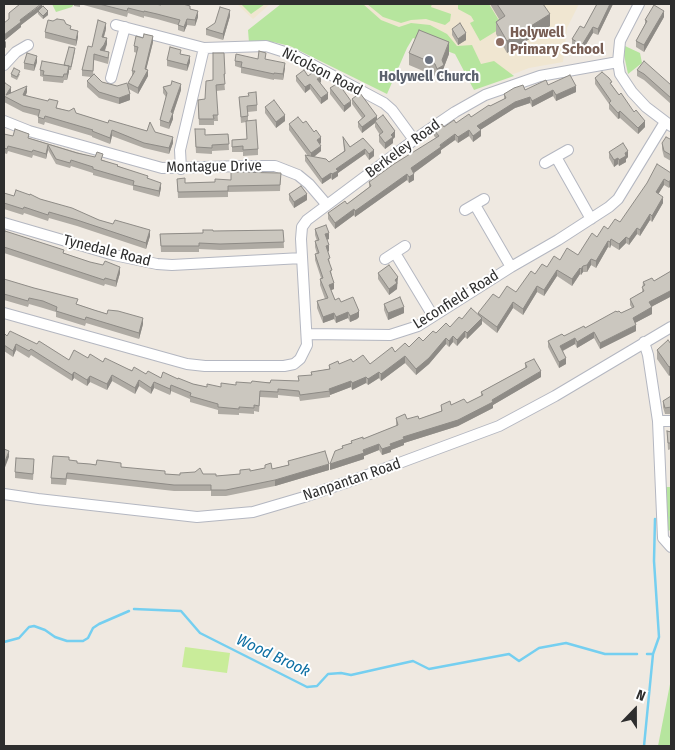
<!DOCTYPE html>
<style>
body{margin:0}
#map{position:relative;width:675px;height:750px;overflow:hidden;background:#efe9e1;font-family:"Fira Sans Condensed",sans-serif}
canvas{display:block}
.frame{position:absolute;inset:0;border:5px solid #2e2e2e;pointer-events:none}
.north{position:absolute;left:610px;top:685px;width:50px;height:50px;-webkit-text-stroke:4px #fff;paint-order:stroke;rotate:22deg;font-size:14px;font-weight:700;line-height:20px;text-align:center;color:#2e2e2e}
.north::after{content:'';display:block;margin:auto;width:18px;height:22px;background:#2e2e2e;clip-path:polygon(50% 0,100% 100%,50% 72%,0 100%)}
</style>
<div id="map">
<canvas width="675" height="750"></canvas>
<div class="frame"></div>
<div class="north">N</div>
</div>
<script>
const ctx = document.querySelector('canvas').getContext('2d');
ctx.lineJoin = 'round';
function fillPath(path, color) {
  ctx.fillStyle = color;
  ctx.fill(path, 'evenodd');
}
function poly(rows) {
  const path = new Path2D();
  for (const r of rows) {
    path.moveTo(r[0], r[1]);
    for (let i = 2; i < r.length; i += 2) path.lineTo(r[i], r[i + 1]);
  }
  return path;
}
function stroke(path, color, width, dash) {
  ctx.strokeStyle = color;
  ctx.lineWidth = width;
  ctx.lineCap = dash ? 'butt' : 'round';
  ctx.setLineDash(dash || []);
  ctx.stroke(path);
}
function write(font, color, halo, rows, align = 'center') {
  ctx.font = font + ' "Fira Sans Condensed",sans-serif';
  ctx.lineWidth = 4;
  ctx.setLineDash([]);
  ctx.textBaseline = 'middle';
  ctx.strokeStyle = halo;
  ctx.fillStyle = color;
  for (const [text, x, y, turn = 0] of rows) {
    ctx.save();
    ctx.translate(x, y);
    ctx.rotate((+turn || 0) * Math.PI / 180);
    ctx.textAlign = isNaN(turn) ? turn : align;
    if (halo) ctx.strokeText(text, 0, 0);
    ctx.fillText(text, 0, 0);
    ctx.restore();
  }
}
fillPath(poly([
 [237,4,270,4,253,19],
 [352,4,579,4,567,28,563,62,529,68,475,89,454,49,375,18]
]), '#f0e6d1');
fillPath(poly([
 [52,4,74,4,72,7,56,12],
 [241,4,265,4,251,14],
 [281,4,363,4,381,20,399,27,411,23,430,25,447,34,457,46,472,45,481,64,494,61,514,76,474,90,455,54,413,38,407,48,387,94,290,46,273,42,249,43,248,30],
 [367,4,432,4,431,7,451,14,450,21,445,25,426,19,411,20,401,23,383,17],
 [458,4,489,4,503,27,480,41,470,23,474,21,471,16,458,9],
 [625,46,640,53,642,63,628,74,624,55],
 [662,487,671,487,671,530,663,532],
 [671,679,671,746,658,746]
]), '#b6e59e');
fillPath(poly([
 [185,647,230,653,227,673,182,667]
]), '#c9ec9a');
stroke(poly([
 [671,518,671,517],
 [134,609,181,611,200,633,307,687,317,686,328,674,341,673,351,675,413,661,429,669,509,654,519,661,539,648,566,643,605,654,637,654],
 [4,642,19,638,29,627,34,626,45,630,55,637,67,641,83,641,88,638,93,628,99,624,129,611],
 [647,654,653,654,659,637,654,561,655,519],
 [644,746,653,654]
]), '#75cff0', 2.5);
const minor = poly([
 [639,4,620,41,618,62,620,74,632,92,646,107,671,126],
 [116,25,204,48,266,46,294,55,384,103,392,110,414,140],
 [4,65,16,52,28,45],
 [111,78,125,27],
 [4,121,29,131,162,168,244,166,275,166,298,175,309,184,327,205],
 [556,157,591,219],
 [545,163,568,150],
 [181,169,180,150,204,48],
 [475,205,511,267],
 [465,210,484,199],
 [4,223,114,255,157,264,172,265,302,258],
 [395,253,433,316],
 [385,259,405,246],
 [4,313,187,364,205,366,284,366,294,364,300,359,307,345,301,239,302,227,307,220,414,140,455,112,485,95,540,76,618,62],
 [307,334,390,335,418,326,511,267,558,240,609,207,618,199,665,122],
 [644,342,648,355,658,421,663,538,671,547],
 [658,421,671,421],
 [4,494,38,499,197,517,253,512,304,497,359,478,499,426,555,396,671,327]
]);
stroke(minor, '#b4b7c1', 12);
stroke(minor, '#fff', 10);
fillPath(poly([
 [74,4,155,4,161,5,190,9,198,17,195,26,187,25,184,32,178,30,178,25,157,19,144,16,144,18,128,13,127,17,80,4,80,7,74,6],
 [490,4,543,4,550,26,507,53,496,34,496,22,499,19],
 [597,4,613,4,598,35,593,33,582,51,572,45,572,39,584,28],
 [42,8,48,15,43,19,38,14,38,12,21,25,21,27,5,40,6,47,4,49,4,23],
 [230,16,223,40,206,35,206,29],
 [664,17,644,52,636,47,636,41,645,24,645,20],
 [71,29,78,37,76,46,45,38,45,32],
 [106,29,104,37,107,44,105,51,109,58,108,64,94,60,93,75,102,82,117,86,128,88,128,83,132,76,132,71,137,53,134,52,134,46,153,42,146,70,148,76,138,94,129,89,130,100,119,104,99,98,87,87,87,81,91,77,82,76,82,70,92,47],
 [452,29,466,40,458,45,452,35],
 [75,51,71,70,69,70,67,80,64,80,63,83,43,81,43,77,40,76,40,70,64,65],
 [213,53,225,74,225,80,224,80,225,90,216,91,218,121,214,121,214,125,199,125,198,100,205,99,213,80],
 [409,53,449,54,444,67,444,77,437,81,435,76,409,65],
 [181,54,190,62,187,71,167,66,167,60],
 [258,59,266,59,285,68,283,80,274,79,274,80,241,73,241,68,235,66,235,61],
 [37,62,34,71,24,69,24,63],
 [637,70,671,85,671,104,644,80,637,76],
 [11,74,20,74,17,80,11,77],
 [296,76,308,76,321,82,320,83,328,99,321,104,310,89,305,93,296,81],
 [595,78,612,85,619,95,645,127,638,134,620,118,618,119,609,109,609,104,595,84],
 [4,80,5,83,11,93,10,93,27,92,26,95,58,108,76,113,108,123,155,132,173,143,169,154,144,148,112,136,110,144,92,137,92,136,45,122,44,125,38,123,38,116,23,112,4,102],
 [171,85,181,90,173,114,173,119,169,129,160,126,160,120,166,97,163,93,163,87],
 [548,85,576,92,556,101,553,96,532,107,530,103,515,108,480,130,481,136,473,142,469,136,458,143,455,140,441,150,441,153,414,173,414,180,409,183,407,180,355,217,354,215,335,229,328,219,328,213,347,204,369,187,369,182,436,138,434,136,434,130,456,123,471,117,490,106,504,99,504,94],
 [330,88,351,106,344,112,330,94],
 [239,97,257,105,257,111,248,112,248,121,258,149,258,155,243,156,243,152,232,152,232,140,247,139,246,122,241,123],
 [352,99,377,119,395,137,393,139,393,143,385,149,379,142,379,135,380,135,375,127,375,123,362,133,358,127,358,122,362,118,352,104],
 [265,107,285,121,276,128,265,113],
 [289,124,321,143,320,144,321,151,314,157,329,162,344,151,343,137,350,147,363,138,374,156,369,160,365,154,338,173,338,176,332,180,331,178,322,184,305,161,305,155,308,156,289,130],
 [4,134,13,136,29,138,103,160,148,178,161,188,159,197,133,190,133,186,93,175,93,173,71,166,70,168,56,164,48,150,46,159,33,155,32,158,8,151,7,154,4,153],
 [228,134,229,150,212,151,212,154,196,153,195,135,205,135],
 [671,138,671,161,664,157,662,149,662,143,670,139],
 [609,152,628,157,626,159,626,162,619,166,618,164,614,167,609,158],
 [281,173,280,191,228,192,228,197,178,198,177,179,185,183,215,182],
 [671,173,671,185,669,188,664,185,658,194,663,203,652,222,650,220,640,236,637,234,629,245,626,243,619,250,611,245,610,248,608,247,596,268,591,265,587,272,583,272,581,275,580,274,572,286,557,276,544,296,537,292,523,315,513,308,497,333,482,321,482,324,467,339,465,337,457,346,453,342,449,347,446,344,429,364,416,375,405,363,381,381,379,378,368,385,366,383,352,390,351,387,330,395,330,397,300,401,299,397,278,395,278,398,260,397,259,412,254,411,254,414,239,413,239,415,218,414,218,410,190,402,190,399,171,391,170,395,154,388,151,394,139,386,135,394,112,381,107,390,90,382,87,386,74,378,72,381,31,355,29,358,16,350,13,357,4,351,4,333,7,336,69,360,88,358,161,378,178,379,193,384,207,387,221,387,251,383,298,381,311,375,311,372,329,369,329,365,339,364,353,362,370,364,395,352,409,347,423,341,436,333,450,327,462,319,478,315,478,313,499,298,516,292,535,274,547,267,560,260,578,255,597,237,620,222],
 [4,193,14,196,40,199,99,220,150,236,146,249,77,226,49,218,48,221,24,213,23,215,4,209],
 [289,194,307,200,294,208,289,200],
 [315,229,329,239,327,240,329,251,328,252,334,289,331,290,335,300,341,302,359,317,357,319,350,322,348,318,336,323,334,319,323,323,317,308,317,301,325,299,320,285,320,279,321,278,315,260,315,254,317,254,315,247,315,241,317,241,315,235],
 [283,230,284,248,220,250,199,249,199,252,161,252,160,234,203,233,213,231],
 [4,235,64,253,120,273,116,287,105,284,104,286,4,253],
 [671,271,671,300,670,297,651,307,652,314,635,323,636,331,600,349,594,338,577,348,575,344,563,351,566,364,559,368,548,347,548,341,564,336,585,328,617,312,621,313,632,308,630,305,630,299,642,292,643,282,654,281],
 [378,273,398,283,397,284,397,289,389,295,378,279],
 [4,279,94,310,143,324,139,339,86,323,85,326,56,317,56,312,43,308,29,304,28,307,4,300],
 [384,304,404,313,388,320,384,310],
 [671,344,671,374,669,376,657,359,657,350],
 [525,363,541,377,493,405,493,408,458,426,404,443,404,445,391,450,391,452,382,455,379,450,364,456,364,459,330,470,342,449,342,446,351,443,351,441,363,439,396,426,396,418,407,419,419,419,441,411,441,405,451,405,467,403,481,396,481,392,525,368],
 [671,396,670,414,665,414,663,407,663,401],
 [667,431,671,432,671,449,668,450],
 [69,460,77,463,121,467,165,474,180,475,203,474,216,476,240,474,240,470,250,471,265,468,265,465,272,469,288,465,288,461,329,470,275,486,226,496,211,496,211,491,174,491,67,479,66,485,51,484,51,478],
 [34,465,33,480,15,478,15,472]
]), '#afaba4');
fillPath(poly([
 [42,4,42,9,21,25,21,27,4,41,4,35,20,20],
 [610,4,613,4,598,35,598,29],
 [230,10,230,16,223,40,223,34],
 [48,11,48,15,43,19,43,16],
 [198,11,198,17,195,26,195,20],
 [664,11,664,17,644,52,644,45],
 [550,14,550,26,507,53,507,41],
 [187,19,187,25,184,32,184,27],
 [106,23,106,29,102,43,102,37],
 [593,27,593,33,582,51,582,45],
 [78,31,78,37,76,46,76,40],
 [466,33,466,40,458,45,458,39],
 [153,36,153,42,145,74,148,70,148,76,138,94,138,88,145,69],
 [107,38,107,44,104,52,100,50],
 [6,41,6,47,4,49,4,43],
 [449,42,449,54,444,67,444,77,437,81,437,69,442,60],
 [37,56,37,62,34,71,34,65],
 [190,56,190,62,187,71,187,65],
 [285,63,285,68,283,80,283,74],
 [69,66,69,72,67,80,67,74],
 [321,77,321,82,317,85,317,79],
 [181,84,181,90,173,114,173,119,169,129,171,112],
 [310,84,310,89,305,93,305,87],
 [27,86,27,92,23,101,23,95],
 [576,86,576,92,556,101,556,95],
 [11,87,11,93,8,98,6,95],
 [553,90,553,96,532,107,532,101],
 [328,93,328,99,321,104,321,98],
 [130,94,130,100,119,104,119,98],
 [530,97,530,103,515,108,477,132,477,126,515,102],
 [351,101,351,106,344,112,344,106],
 [620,111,620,118,618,119,618,113],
 [285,115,285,121,276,128,276,122],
 [377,116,377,121,375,121,375,123,362,133,362,127],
 [645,121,645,127,638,134,638,128],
 [112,130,112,136,110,144,110,138],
 [469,130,469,136,458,143,458,137],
 [481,130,481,136,473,142,473,136],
 [395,131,395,137,393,139,393,143,385,149,385,143,391,135],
 [455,134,455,140,441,150,441,153,411,175,411,168],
 [173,137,173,143,169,154,169,148],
 [321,137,321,143,317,146,317,140],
 [48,145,48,150,46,159,46,154],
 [321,146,321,151,311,159,311,153],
 [365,149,365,154,338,173,338,176,332,180,332,174,336,169],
 [374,150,374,156,369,160,369,154],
 [628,151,628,157,626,159,626,162,619,166,619,160,625,153],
 [618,158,618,164,614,167,614,160],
 [331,173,331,178,322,184,322,179],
 [407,174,407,180,355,217,355,211],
 [414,174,414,180,409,183,409,177],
 [664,179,664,185,656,198,656,192],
 [671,179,671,185,669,188,669,182],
 [161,183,161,188,159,197,159,191],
 [307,194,307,200,294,208,294,202],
 [663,197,663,203,652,222,652,216],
 [354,209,354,215,335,229,335,223],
 [650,214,650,220,640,236,640,230],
 [637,228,637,234,629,245,629,239],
 [150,230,150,236,146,249,146,243],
 [329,233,329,239,325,240,325,234],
 [626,237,626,243,619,250,619,244],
 [611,239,611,245,610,248,610,242],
 [608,241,608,247,596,268,596,261],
 [329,245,329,251,326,252,326,246],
 [591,259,591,265,587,272,587,265],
 [583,266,583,272,581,275,581,269],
 [120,267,120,273,116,287,116,281],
 [580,268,580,274,572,286,572,279],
 [557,270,557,276,544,296,544,290],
 [398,277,397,289,389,295,389,289,395,280],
 [334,283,334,289,329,291,329,285],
 [537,286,537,292,523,315,523,309],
 [670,291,670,297,649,308,649,302],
 [513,302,513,308,497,333,497,327],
 [404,307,404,313,388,320,388,313],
 [652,307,652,314,633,324,633,318],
 [359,311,359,317,357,319,350,322,350,316],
 [348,312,348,318,336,323,336,317],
 [334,313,334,319,323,323,323,317],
 [143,318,143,324,139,339,139,333],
 [482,318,482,324,467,339,467,333],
 [636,325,636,331,600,349,600,343],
 [465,331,465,337,457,346,457,340],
 [594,332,594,338,577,348,577,342],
 [453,336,453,342,449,347,449,341],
 [446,338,446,344,429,364,416,375,416,369],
 [575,338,575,344,560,352,560,346],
 [16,344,16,350,13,357,13,351],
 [405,356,405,363,381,381,381,374],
 [566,358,566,364,559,368,559,362],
 [671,365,671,374,669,376,669,367],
 [541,371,541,377,493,405,493,408,458,426,404,443,404,445,391,450,391,452,382,455,382,449,390,444,403,437,492,400],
 [74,372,74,378,72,381,72,375],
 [379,372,379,378,368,385,368,379],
 [112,375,112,381,107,390,107,384],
 [90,376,90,382,87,386,87,380],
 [366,377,366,383,352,390,352,383],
 [139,380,139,386,135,394,135,388],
 [351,381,351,387,330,395,329,389],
 [154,382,154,388,151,394,151,388],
 [171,385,171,391,170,395,170,389],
 [379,444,379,450,364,456,364,459,330,470,330,464],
 [9,451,9,457,4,470,4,464],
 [329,464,329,470,275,486,275,480]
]), '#8e8b86');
const building = poly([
 [20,4,41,4,20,20,21,22,4,35,4,23,9,19,9,13,20,4],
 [99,4,155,4,161,5,162,4,183,4,190,6,190,9,198,11,195,20,187,19,184,27,178,25,180,20,157,14,144,11,144,12,128,8,127,11,99,4],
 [497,4,543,4,550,14,507,41,496,22,505,16,497,4],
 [597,4,610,4,598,29,593,27,582,45,572,39,580,26,584,28,597,4],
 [654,5,664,11,644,45,636,41,647,21,645,20,654,5],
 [43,6,48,11,43,16,38,11,43,6],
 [220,7,230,10,223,34,206,29,215,23,220,7],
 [57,19,64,20,66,24,71,26,70,29,78,31,76,40,45,32,48,20,53,21,57,19],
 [98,20,106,23,102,37,107,38,104,45,100,50,109,52,108,58,94,54,93,71,82,70,88,46,92,47,98,20],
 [460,23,466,33,458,39,452,29,460,23],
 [419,30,449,42,442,60,444,65,437,69,435,64,409,53,419,30],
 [144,34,153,36,145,69,148,70,138,88,128,83,135,71,132,71,138,47,134,46,136,36,143,38,144,34],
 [69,47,75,48,71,67,69,66,64,65,69,47],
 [170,47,181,50,180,54,190,56,187,65,167,60,170,47],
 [259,51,266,53,265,59,285,63,283,74,274,73,274,74,241,67,242,62,235,61,236,54,258,59,259,51],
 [27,53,37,56,34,65,24,63,27,53],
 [213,53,224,53,225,74,224,74,225,84,216,85,218,115,213,115,214,119,199,119,198,100,205,99,206,81,213,80,213,53],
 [42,61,69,66,67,74,64,74,63,77,43,75,44,71,40,70,42,61],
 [644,61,671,85,671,98,644,74,637,70,644,61],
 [14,68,20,71,17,77,11,74,14,68],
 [304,70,308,76,316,70,321,77,317,79,328,93,321,98,310,84,305,87,296,76,304,70],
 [602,72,609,78,612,82,610,83,619,95,621,93,634,112,636,110,645,121,638,128,620,111,618,113,609,103,611,101,595,78,602,72],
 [94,74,102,82,117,86,127,83,130,94,119,98,99,92,87,81,94,74],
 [570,75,576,86,556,95,553,90,532,101,530,97,515,102,477,126,481,130,473,136,469,130,458,137,455,134,440,145,441,147,411,168,414,174,409,177,407,174,355,211,354,209,335,223,328,213,345,201,347,204,371,186,369,182,394,164,439,136,434,130,442,124,444,127,454,120,456,123,469,114,471,117,489,105,490,106,506,98,504,94,514,88,523,85,525,90,546,80,548,85,570,75],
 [4,80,5,83,11,87,6,95,27,86,23,95,48,101,49,99,58,101,56,108,69,111,74,108,76,113,108,123,109,120,147,131,150,122,155,132,173,137,169,148,144,143,112,130,110,138,92,131,93,130,45,116,44,119,38,117,40,110,23,106,4,96,4,80],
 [172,81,181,84,171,112,173,113,169,123,160,120,167,93,163,87,171,85,172,81],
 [338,83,351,101,344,106,330,88,338,83],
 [256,92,257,105,247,106,248,116,241,117,239,97,249,96,248,93,256,92],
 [360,93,377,116,362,127,358,122,365,116,352,99,360,93],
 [274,100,285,115,276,122,265,107,274,100],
 [383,115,395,131,391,135,393,137,385,143,379,135,383,132,375,121,383,115],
 [298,117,303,123,306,121,314,132,316,130,321,137,317,140,321,146,311,153,289,124,298,117],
 [256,120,258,149,243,150,243,146,232,147,232,140,247,139,246,121,256,120],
 [15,129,29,134,28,138,77,153,95,157,97,152,103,154,101,160,118,165,117,166,120,167,148,176,147,178,161,183,159,191,133,185,134,181,93,169,93,167,71,160,70,163,56,159,48,145,46,154,33,150,32,152,8,146,7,149,4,148,4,134,13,136,15,129],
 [195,129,205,129,205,135,228,134,229,144,212,145,212,148,196,147,195,129],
 [343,137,350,147,363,138,374,150,369,154,365,149,336,169,338,171,332,174,331,173,322,179,305,155,326,159,329,162,345,151,343,137],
 [666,137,670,139,671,138,671,155,664,151,662,143,666,137],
 [623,143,628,151,625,153,626,156,619,160,618,158,614,160,609,152,623,143],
 [657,164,671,173,671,179,669,182,664,179,656,192,663,197,652,216,650,214,640,230,637,228,629,239,626,237,619,244,611,239,610,242,608,241,596,261,591,259,587,265,583,266,581,269,580,268,572,279,557,270,544,290,537,286,523,309,513,302,497,327,478,313,493,294,499,298,507,286,516,292,531,271,535,274,542,264,547,267,554,256,560,260,567,248,578,255,592,233,597,237,604,226,608,229,615,219,620,222,647,183,657,164],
 [231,172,281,173,280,185,228,186,228,191,178,192,177,179,185,178,185,183,215,182,215,179,231,180,231,172],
 [301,186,307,194,294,202,289,194,301,186],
 [16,190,30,195,30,194,40,199,72,208,99,220,113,224,115,220,150,230,146,243,77,220,49,212,48,215,24,207,23,209,4,203,4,193,14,196,16,190],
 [326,225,329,233,325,234,329,245,326,246,330,258,328,259,332,270,330,271,334,283,329,285,335,300,339,298,341,302,353,297,359,311,357,313,350,316,348,312,336,317,334,313,323,317,317,301,328,298,320,279,323,278,315,254,319,253,315,241,319,240,315,229,326,225],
 [203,230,213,230,213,231,283,230,284,242,220,244,199,243,199,246,161,246,160,234,203,233,203,230],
 [5,231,64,250,63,253,90,262,103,265,105,261,120,267,116,281,105,278,104,280,4,247,4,235,5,231],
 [389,265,398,277,395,280,397,283,389,289,378,273,389,265],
 [671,271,671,294,670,291,649,302,652,307,633,318,636,325,600,343,594,332,577,342,575,338,560,346,566,358,559,362,548,341,562,334,564,336,584,326,585,328,616,311,617,312,619,311,621,313,634,307,630,299,644,291,642,287,645,285,643,282,652,278,654,281,671,271],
 [4,279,34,288,78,299,76,304,94,310,107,314,108,310,118,311,143,318,139,333,86,317,85,320,56,311,57,307,43,301,29,298,28,301,4,294,4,279],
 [400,297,404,307,388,313,384,304,400,297],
 [471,308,482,318,467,333,465,331,457,340,453,336,449,341,446,338,429,358,416,369,405,356,381,374,379,372,368,379,366,377,352,383,351,381,329,389,330,391,300,395,299,391,278,389,278,392,260,391,259,406,254,405,254,408,239,407,239,409,218,407,218,404,190,396,191,393,171,385,170,389,154,382,151,388,139,380,135,388,112,375,107,384,90,376,87,380,74,372,72,375,31,349,29,351,16,344,13,351,4,345,4,333,7,336,10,331,37,344,39,341,69,360,74,350,88,358,90,354,103,362,105,358,132,371,134,367,146,374,148,371,161,378,163,372,178,379,178,378,193,384,207,387,207,384,221,387,221,383,236,385,236,382,251,383,252,381,270,383,271,380,299,381,298,376,312,375,311,372,330,369,329,365,338,361,339,364,351,359,353,362,363,355,370,364,392,347,395,352,405,343,409,347,419,337,423,341,433,331,436,333,446,323,450,327,459,317,462,319,471,308],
 [668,340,671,344,671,365,669,367,657,350,668,340],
 [534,359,541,371,492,400,493,402,458,420,403,437,404,439,390,444,391,446,382,449,379,444,363,450,364,453,330,464,335,451,343,448,342,446,352,443,351,441,363,437,363,439,398,425,396,418,405,414,407,419,418,416,419,419,442,411,441,405,450,401,451,405,464,399,467,403,483,395,481,392,527,367,525,363,534,359],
 [671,396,671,407,665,408,663,401,671,396],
 [667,431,671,432,671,443,668,443,667,431],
 [4,449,9,451,4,464,4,449],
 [325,451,329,464,275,480,226,490,211,490,211,485,174,485,67,473,66,479,51,478,53,456,69,457,69,460,77,461,77,463,90,464,96,465,97,460,121,463,121,467,165,471,165,474,180,475,180,473,195,472,200,468,203,474,216,474,216,476,240,474,240,470,250,469,250,471,265,468,265,465,271,463,272,469,289,465,288,461,325,451],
 [16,458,34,459,33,474,15,472,16,458]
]);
fillPath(building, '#cbc7bf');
stroke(building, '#8e8b86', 1);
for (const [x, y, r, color] of [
 [500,42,5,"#8d6e63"],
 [429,60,5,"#6b7280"]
]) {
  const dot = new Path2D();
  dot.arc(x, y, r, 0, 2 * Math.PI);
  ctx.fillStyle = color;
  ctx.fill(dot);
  stroke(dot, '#fff', 2);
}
write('bold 15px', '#785e54', '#fff', [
 ["Holywell",510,33],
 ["Primary School",510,50]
], 'left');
write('15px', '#2e2e2e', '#fff', [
 ["Nicolson Road",322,72,27],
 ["Berkeley Road",403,149,-36],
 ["Montague Drive",214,167,-1],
 ["Tynedale Road",107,251,14],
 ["Leconfield Road",456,300,-32],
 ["Nanpantan Road",352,480,-19]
]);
write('bold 15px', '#5b616d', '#fff', [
 ["Holywell Church",429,77]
]);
write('italic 16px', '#0d6fa3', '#fff', [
 ["Wood Brook",273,656,25]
]);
</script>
